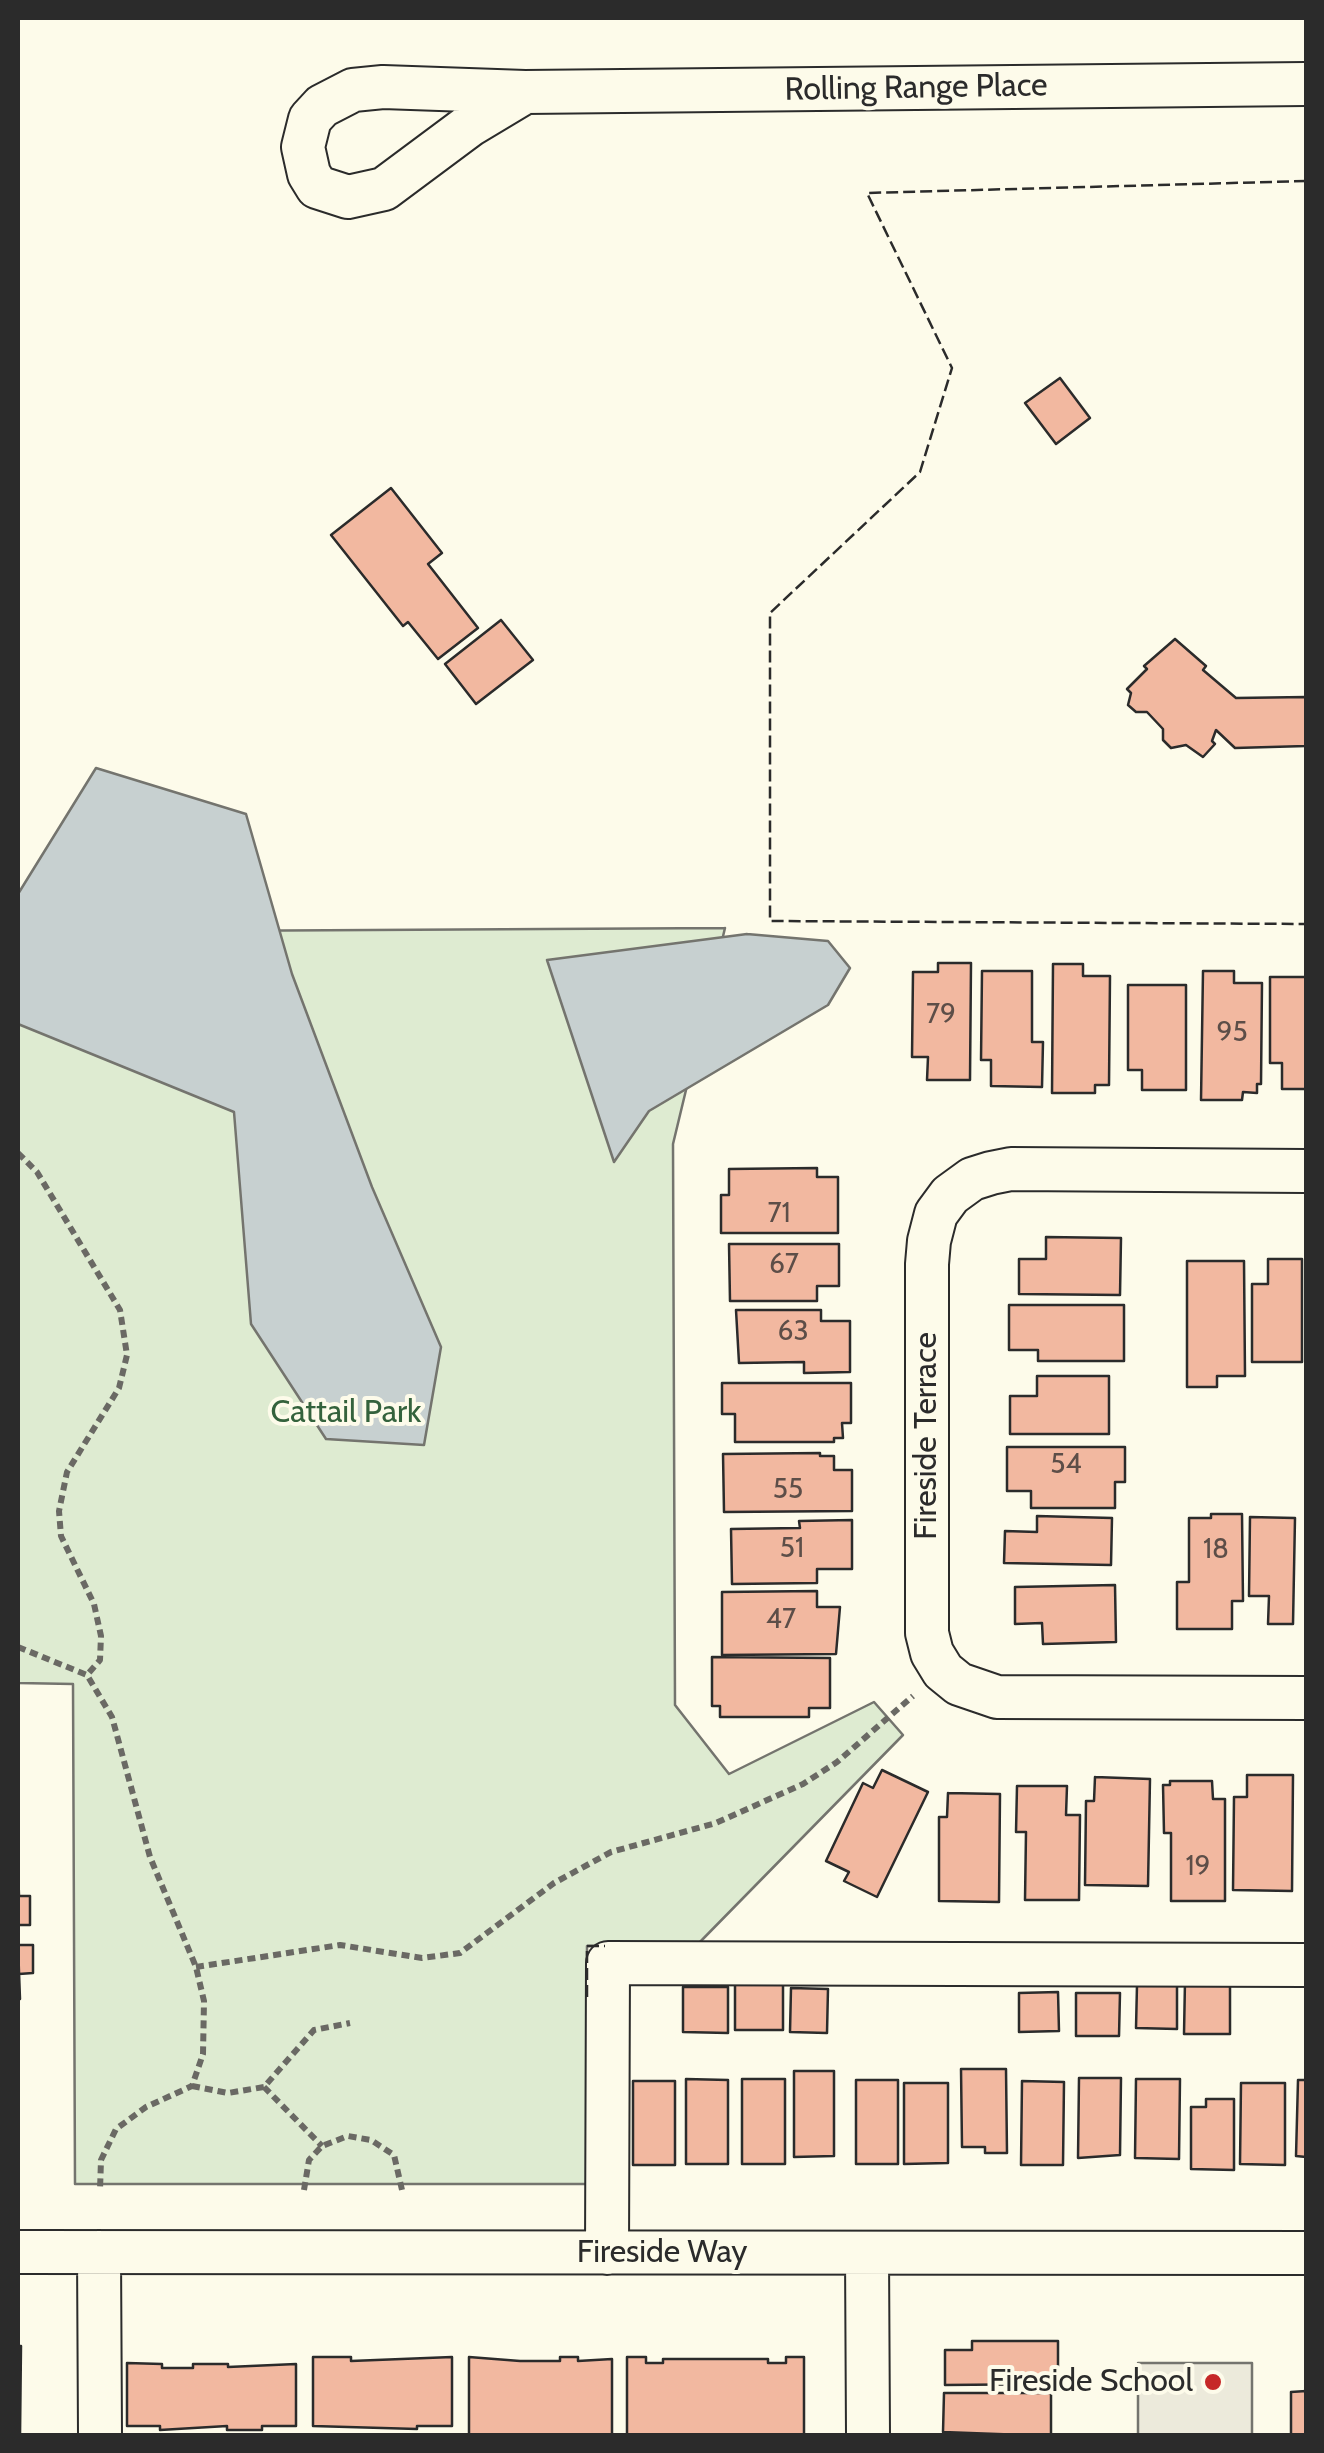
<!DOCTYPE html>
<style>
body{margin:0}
#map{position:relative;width:1324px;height:2453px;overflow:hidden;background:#fdfbea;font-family:Cabin,sans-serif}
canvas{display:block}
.frame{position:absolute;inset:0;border:20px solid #2b2b2b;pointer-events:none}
</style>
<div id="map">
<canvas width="1324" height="2453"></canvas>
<div class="frame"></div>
</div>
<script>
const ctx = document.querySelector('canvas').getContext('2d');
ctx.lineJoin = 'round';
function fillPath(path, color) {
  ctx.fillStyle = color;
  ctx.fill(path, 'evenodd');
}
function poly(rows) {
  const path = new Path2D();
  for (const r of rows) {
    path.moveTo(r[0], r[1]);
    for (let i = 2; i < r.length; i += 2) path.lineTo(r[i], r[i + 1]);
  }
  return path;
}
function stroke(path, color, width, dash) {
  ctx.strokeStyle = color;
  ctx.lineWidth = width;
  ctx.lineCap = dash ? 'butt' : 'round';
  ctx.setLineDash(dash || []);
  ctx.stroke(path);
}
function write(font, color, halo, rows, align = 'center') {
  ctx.font = font + ' Cabin,sans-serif';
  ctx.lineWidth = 8;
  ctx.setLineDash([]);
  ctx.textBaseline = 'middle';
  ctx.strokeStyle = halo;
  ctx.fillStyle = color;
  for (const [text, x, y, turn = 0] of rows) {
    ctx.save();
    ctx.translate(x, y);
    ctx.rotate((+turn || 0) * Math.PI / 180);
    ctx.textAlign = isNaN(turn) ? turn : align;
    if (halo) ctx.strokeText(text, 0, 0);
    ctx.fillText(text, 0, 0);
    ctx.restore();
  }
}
const green = poly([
 [725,928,673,1144,675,1705,729,1774,874,1702,903,1735,697,1945,587,1946,587,2184,75,2184,73,1684,18,1683,18,932,725,928]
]);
fillPath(green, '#deebd1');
stroke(green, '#74746e', 2.5);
const parking = poly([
 [1138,2363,1252,2363,1252,2435,1138,2435,1138,2363]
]);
fillPath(parking, '#eceadb');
stroke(parking, '#74746e', 2.5);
const water = poly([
 [96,768,246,814,292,974,372,1187,441,1347,424,1445,326,1439,251,1324,234,1112,18,1024,18,894,96,768],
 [747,934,828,941,850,968,828,1005,649,1111,614,1162,547,960,747,934]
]);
fillPath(water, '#c7d0d0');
stroke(water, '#74746e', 2.5);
const building = poly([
 [1060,378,1090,418,1056,444,1025,403,1060,378],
 [391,488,442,553,428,564,478,628,438,659,408,622,403,626,331,535,391,488],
 [501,620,533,660,476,704,445,664,501,620],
 [1175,639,1206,666,1203,670,1236,698,1306,697,1306,746,1235,748,1216,730,1212,741,1215,744,1203,757,1186,745,1171,748,1163,740,1163,729,1147,712,1136,712,1128,705,1131,693,1127,689,1147,669,1144,666,1175,639],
 [938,963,971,963,970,1080,927,1080,928,1057,912,1057,913,972,938,972,938,963],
 [1053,964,1083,964,1083,976,1110,976,1109,1085,1095,1085,1095,1093,1052,1093,1053,964],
 [982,971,1032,971,1032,1042,1043,1042,1042,1087,991,1086,991,1060,981,1060,982,971],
 [1203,971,1234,971,1234,983,1262,983,1261,1084,1257,1084,1257,1093,1243,1092,1242,1100,1201,1100,1203,971],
 [1270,977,1306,977,1306,1089,1282,1089,1282,1063,1270,1063,1270,977],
 [1128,985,1186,985,1186,1090,1142,1090,1142,1070,1128,1070,1128,985],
 [817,1168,817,1177,838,1177,838,1233,721,1233,721,1195,729,1195,729,1169,817,1168],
 [1046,1237,1121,1238,1120,1295,1019,1294,1019,1259,1046,1259,1046,1237],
 [729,1244,839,1244,839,1286,817,1286,817,1301,730,1301,729,1244],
 [1268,1259,1302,1259,1302,1362,1252,1362,1252,1284,1268,1284,1268,1259],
 [1187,1261,1244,1261,1245,1376,1217,1376,1217,1387,1187,1387,1187,1261],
 [1009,1305,1124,1305,1124,1361,1038,1361,1038,1350,1009,1350,1009,1305],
 [736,1310,821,1310,821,1321,850,1321,850,1372,804,1373,804,1362,739,1363,736,1310],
 [1037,1376,1109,1376,1109,1434,1010,1434,1010,1396,1037,1396,1037,1376],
 [722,1383,851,1383,851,1423,842,1423,843,1438,834,1438,834,1442,735,1442,735,1414,722,1414,722,1383],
 [1007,1447,1125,1447,1125,1482,1115,1482,1115,1508,1031,1508,1031,1491,1007,1491,1007,1447],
 [820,1453,820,1456,834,1456,834,1470,852,1470,852,1511,724,1512,723,1454,820,1453],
 [1211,1514,1242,1514,1243,1601,1232,1601,1232,1629,1177,1629,1177,1582,1189,1582,1189,1518,1211,1518,1211,1514],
 [1037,1516,1112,1518,1111,1565,1004,1563,1005,1531,1037,1532,1037,1516],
 [1250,1517,1295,1518,1293,1624,1268,1624,1269,1596,1249,1596,1250,1517],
 [852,1520,852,1569,817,1569,817,1583,732,1584,731,1529,800,1528,799,1521,852,1520],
 [1115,1585,1116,1642,1043,1644,1042,1623,1015,1624,1015,1587,1115,1585],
 [817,1591,817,1607,840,1607,836,1654,722,1655,722,1592,817,1591],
 [712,1657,830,1658,830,1708,809,1708,809,1717,720,1717,720,1706,712,1706,712,1657],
 [882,1770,928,1792,877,1897,844,1881,849,1872,826,1861,863,1783,873,1788,882,1770],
 [1247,1775,1293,1775,1292,1891,1233,1890,1234,1797,1247,1797,1247,1775],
 [1095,1777,1150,1779,1148,1886,1085,1885,1086,1801,1094,1801,1095,1777],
 [1170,1781,1212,1781,1213,1799,1225,1799,1225,1901,1171,1901,1171,1833,1164,1833,1163,1785,1170,1785,1170,1781],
 [1017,1786,1067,1786,1066,1815,1080,1815,1079,1900,1025,1900,1026,1832,1016,1832,1017,1786],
 [948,1793,1000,1794,999,1902,939,1901,939,1817,947,1817,948,1793],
 [18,1866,19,1896,30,1896,30,1925,18,1925,18,1866],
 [18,1945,33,1945,33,1973,19,1974,20,1999,18,1945],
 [735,1981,783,1982,783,2030,735,2030,735,1981],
 [1185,1981,1230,1981,1230,2034,1184,2034,1185,1981],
 [1137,1985,1177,1985,1177,2029,1136,2028,1137,1985],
 [683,1987,728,1987,728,2033,683,2032,683,1987],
 [791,1988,828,1989,827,2033,790,2032,791,1988],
 [1058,1992,1059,2031,1019,2032,1019,1993,1058,1992],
 [1076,1993,1120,1993,1119,2036,1076,2036,1076,1993],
 [961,2069,1006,2069,1007,2153,985,2153,985,2147,962,2147,961,2069],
 [794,2071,834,2071,834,2156,794,2157,794,2071],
 [1079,2078,1121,2078,1120,2155,1078,2158,1079,2078],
 [686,2079,728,2080,728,2164,686,2164,686,2079],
 [742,2079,785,2079,785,2164,742,2164,742,2079],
 [1136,2079,1180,2079,1179,2159,1135,2158,1136,2079],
 [856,2080,898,2080,898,2164,856,2164,856,2080],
 [1298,2080,1306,2080,1306,2157,1296,2156,1298,2080],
 [633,2081,675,2081,675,2165,633,2165,633,2081],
 [1022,2081,1064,2082,1063,2165,1021,2165,1022,2081],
 [904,2083,948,2083,948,2163,904,2164,904,2083],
 [1241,2083,1285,2083,1285,2165,1240,2164,1241,2083],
 [1206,2099,1234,2099,1234,2170,1191,2169,1191,2107,1206,2107,1206,2099],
 [972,2341,1058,2341,1058,2384,945,2385,945,2350,972,2350,972,2341],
 [18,2346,21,2346,20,2436,18,2436,18,2346],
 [313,2357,351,2357,351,2361,452,2357,452,2426,417,2426,417,2429,313,2426,313,2357],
 [469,2357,520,2361,560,2361,560,2357,578,2357,578,2361,612,2359,612,2435,469,2435,469,2357],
 [627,2357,646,2357,646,2363,663,2363,663,2359,768,2359,768,2363,786,2363,786,2357,804,2357,804,2436,627,2436,627,2357],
 [127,2363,162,2364,162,2368,193,2368,193,2364,228,2364,228,2367,296,2364,296,2426,262,2426,262,2430,227,2430,227,2426,160,2430,160,2426,127,2426,127,2363],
 [1306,2391,1306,2436,1291,2436,1291,2392,1306,2391],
 [944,2393,1051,2393,1051,2436,943,2432,944,2393]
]);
fillPath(building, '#f2b8a0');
stroke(building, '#2b2b2b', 2.5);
const minor = poly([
 [525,92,470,125,384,189,348,197,317,187,309,174,303,147,310,119,322,106,353,90,383,87,525,92,1306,84],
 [1306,1171,1011,1169,991,1173,972,1179,950,1195,936,1214,929,1241,927,1264,927,1633,932,1653,943,1671,959,1684,997,1697,1306,1698],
 [18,2252,1306,2253],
 [99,2252,100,2436],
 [607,2253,608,1963,1306,1965],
 [867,2253,868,2436]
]);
stroke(minor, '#2b2b2b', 46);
stroke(poly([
 [18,1153,37,1172,120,1310,127,1355,119,1388,67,1472,59,1511,61,1536,94,1604,101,1636,100,1660,87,1675],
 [18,1647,87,1675,112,1717,150,1857,196,1967,204,2001,203,2054,192,2086,146,2107,116,2129,101,2160,100,2190],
 [196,1967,340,1945,422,1958,460,1953,554,1883,611,1852,716,1823,803,1784,837,1762,913,1696],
 [192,2086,228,2093,264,2087,314,2030,350,2023],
 [264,2087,322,2146],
 [304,2190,309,2160,322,2146,348,2136,371,2140,394,2155,402,2190]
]), '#6a6964', 6, [8, 5]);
stroke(minor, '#fdfbea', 42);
stroke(poly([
 [1306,181,867,193,952,368,920,472,770,613,770,921,1306,924],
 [587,1997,587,1946,605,1946]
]), '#2b2b2b', 2.5, [12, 5]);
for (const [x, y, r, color] of [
 [1213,2382,10,"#c62828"]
]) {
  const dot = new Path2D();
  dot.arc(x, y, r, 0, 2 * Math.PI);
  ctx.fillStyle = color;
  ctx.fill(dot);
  stroke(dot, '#fdfbea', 4);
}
write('28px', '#5d4e48', null, [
 ["79",941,1015],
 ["95",1232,1033],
 ["71",779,1214],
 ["67",784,1265],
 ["63",793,1332],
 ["54",1066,1465],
 ["55",788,1490],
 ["51",792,1549],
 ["18",1216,1550],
 ["47",781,1620],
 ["19",1198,1867]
]);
write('32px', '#2b2b2b', '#fdfbea', [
 ["Rolling Range Place",916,88,-1],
 ["Fireside Terrace",927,1436,-90],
 ["Fireside Way",662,2253]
]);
write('32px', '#34623c', '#fdfbea', [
 ["Cattail Park",346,1413]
]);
write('32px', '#2b2b2b', '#fdfbea', [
 ["Fireside School",1193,2382]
], 'right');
</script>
